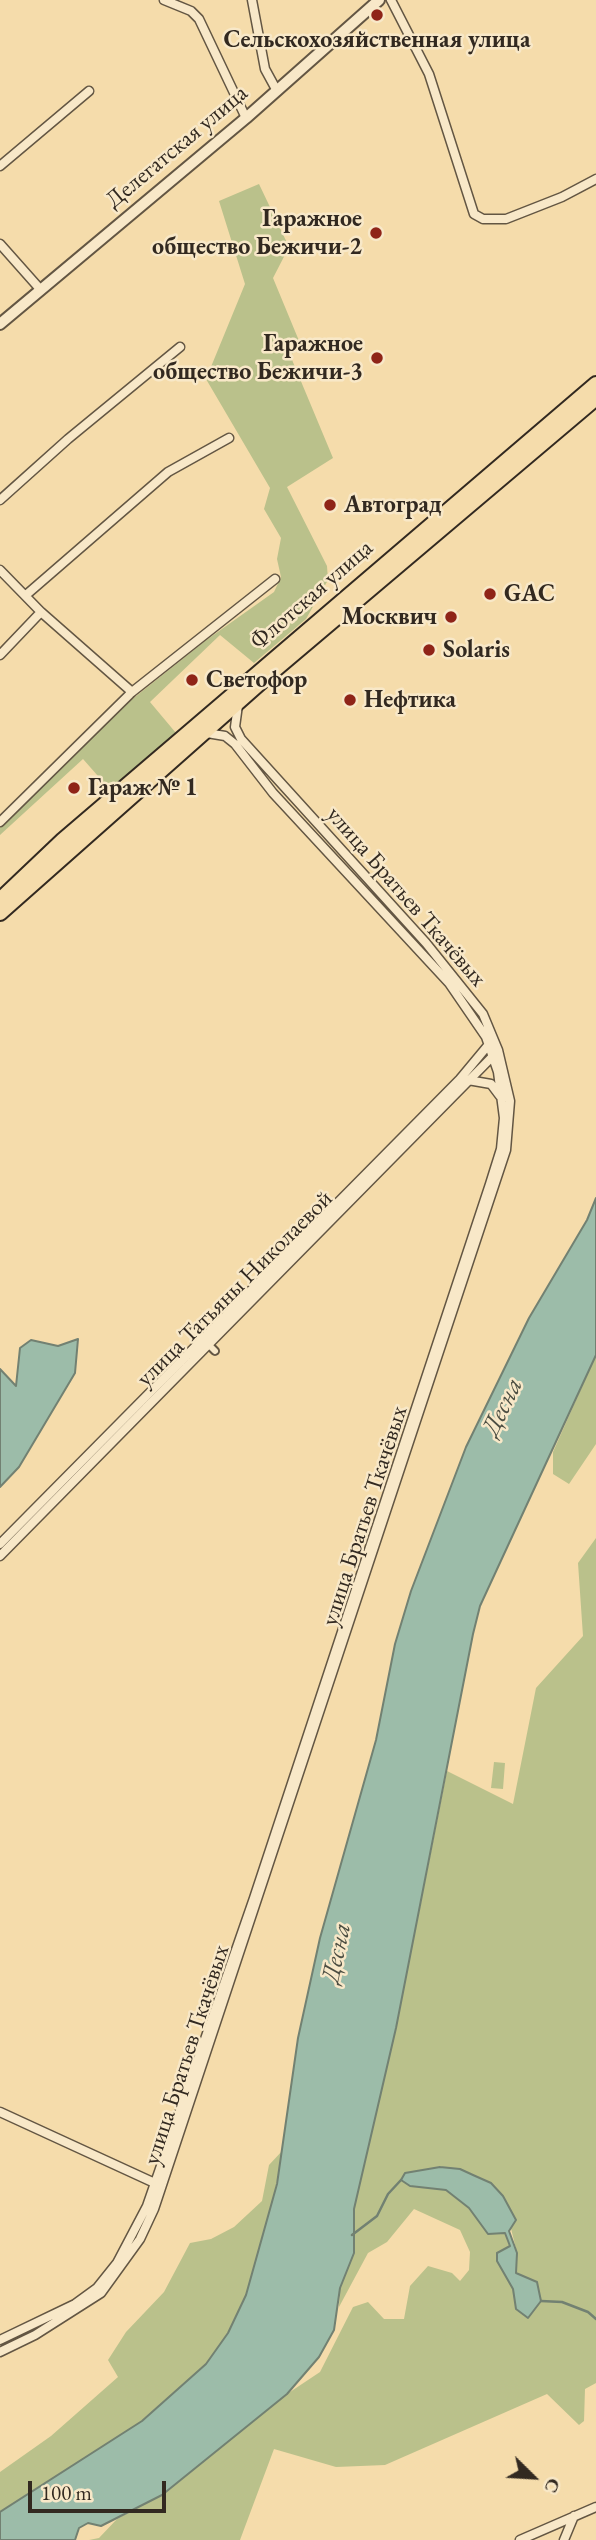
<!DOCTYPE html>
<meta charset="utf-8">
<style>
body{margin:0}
#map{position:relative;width:596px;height:2540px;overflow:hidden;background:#f5dcab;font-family:"EB Garamond",serif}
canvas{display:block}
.north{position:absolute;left:498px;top:2442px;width:70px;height:70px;-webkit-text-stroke:5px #f8e8c8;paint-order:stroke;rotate:114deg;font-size:19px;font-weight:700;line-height:28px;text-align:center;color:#322920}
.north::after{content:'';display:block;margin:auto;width:24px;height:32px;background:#322920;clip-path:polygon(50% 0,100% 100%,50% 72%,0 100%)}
.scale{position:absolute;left:28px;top:2481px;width:138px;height:32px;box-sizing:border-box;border:4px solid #322920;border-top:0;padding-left:9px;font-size:21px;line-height:24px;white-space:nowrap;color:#322920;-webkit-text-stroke:5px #f8e8c8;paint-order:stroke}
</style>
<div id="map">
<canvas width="596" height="2540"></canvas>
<div class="north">С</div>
<div class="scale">100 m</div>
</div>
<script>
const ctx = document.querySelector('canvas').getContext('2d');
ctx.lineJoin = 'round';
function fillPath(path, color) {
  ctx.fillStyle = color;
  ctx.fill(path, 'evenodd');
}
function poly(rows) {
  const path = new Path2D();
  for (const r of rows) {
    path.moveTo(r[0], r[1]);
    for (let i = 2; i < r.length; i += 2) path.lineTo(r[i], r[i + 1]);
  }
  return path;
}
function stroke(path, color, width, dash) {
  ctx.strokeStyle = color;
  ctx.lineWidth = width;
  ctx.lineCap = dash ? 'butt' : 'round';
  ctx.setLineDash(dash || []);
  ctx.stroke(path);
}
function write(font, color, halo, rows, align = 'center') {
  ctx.font = font + ' "EB Garamond",serif';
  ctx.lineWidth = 5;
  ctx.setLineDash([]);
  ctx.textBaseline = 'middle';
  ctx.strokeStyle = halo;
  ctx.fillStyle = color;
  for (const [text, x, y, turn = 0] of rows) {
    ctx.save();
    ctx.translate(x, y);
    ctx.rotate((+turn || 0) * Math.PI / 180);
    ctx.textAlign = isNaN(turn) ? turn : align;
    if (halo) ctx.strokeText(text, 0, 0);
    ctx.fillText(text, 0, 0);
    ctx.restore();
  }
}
fillPath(poly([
 [259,184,289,247,273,278,302,348,290,355,333,458,287,487,327,566,328,580,306,619,254,663,220,635,150,702,176,733,112,792,83,759,0,835,0,827,130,701,205,641,274,592,281,577,277,559,281,538,264,509,270,488,206,379,245,284,219,201],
 [596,1355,596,1444,569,1484,553,1474,553,1452],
 [596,1538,596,2383,585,2389,584,2421,579,2425,547,2394,385,2465,336,2467,274,2449,240,2540,89,2540,99,2538,117,2519,162,2495,287,2394,320,2372,353,2307,368,2302,384,2319,404,2319,410,2286,428,2266,452,2273,460,2281,469,2270,470,2252,460,2230,414,2209,387,2242,368,2253,339,2307,340,2288,354,2253,354,2209,396,2028,447,1771,513,1804,536,1688,583,1636,578,1563],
 [440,2167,460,2169,491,2183,503,2196,517,2253,516,2273,537,2283,541,2301,528,2318,516,2309,513,2289,497,2261,510,2246,505,2233,488,2234,469,2208,446,2190,410,2186,405,2173],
 [494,1762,505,1763,503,1789,491,1788],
 [283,2150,269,2221,246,2295,228,2333,206,2364,142,2421,0,2512,0,2472,51,2436,118,2377,108,2360,126,2332,164,2292,190,2243,211,2239,234,2227,262,2201,269,2165]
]), '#bac18b');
const water = poly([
 [596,1198,596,1355,480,1606,473,1634,396,2028,354,2209,354,2253,340,2288,334,2330,319,2357,287,2394,162,2495,101,2526,88,2523,79,2528,75,2540,0,2540,0,2512,142,2421,206,2364,228,2333,246,2295,277,2184,298,2038,320,1938,376,1740,395,1644,411,1591,466,1447,529,1318,587,1220,596,1198],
 [78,1339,75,1373,19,1467,0,1487,0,1369,16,1386,20,1348,31,1340,58,1346,78,1339],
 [440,2167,460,2169,473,2175,491,2183,503,2196,516,2220,509,2231,517,2253,516,2273,537,2282,541,2301,528,2318,516,2309,513,2289,497,2261,497,2253,510,2246,505,2233,488,2234,469,2208,446,2190,410,2186,401,2180,405,2173,440,2167]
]);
fillPath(water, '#9cbca9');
stroke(water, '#728172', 2);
stroke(poly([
 [352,2235,377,2216,388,2194,401,2180],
 [541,2301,562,2302,588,2312,596,2319]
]), '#728172', 2.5);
const pedestrian = poly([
 [194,1330,215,1351]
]);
const minor = poly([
 [164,0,191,11,199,19,246,118],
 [252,0,265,69,277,91],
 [391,0,429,74,474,214,483,219,506,219,562,197,596,179],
 [0,166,89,91],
 [0,244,40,289],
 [0,500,68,439,180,347],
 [0,570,41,612,132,692],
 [26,595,168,472,229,438],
 [0,655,41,612],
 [0,822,132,692,275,579],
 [468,1080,491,1084,500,1096],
 [0,1544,460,1079,490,1043],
 [0,1556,494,1055],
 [0,2112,159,2185],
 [0,2340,75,2304,97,2288,117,2263,147,2206,254,1898,490,1184,501,1149,504,1118,498,1072,486,1037,449,983,273,793,235,744,225,736,207,733],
 [0,2352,35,2335,101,2293,140,2239,154,2209,506,1150,510,1101,498,1050,483,1014,426,943,241,739,235,727,238,705],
 [520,2540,596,2507],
 [564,2540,574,2516]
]);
const tertiary = poly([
 [0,324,246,118,379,0]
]);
const primary = poly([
 [0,900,63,840,596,384],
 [0,913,271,673,596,398]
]);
stroke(pedestrian, '#635643', 10);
stroke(minor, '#635643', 11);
stroke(tertiary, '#635643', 14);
stroke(primary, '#322920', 18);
stroke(pedestrian, '#f8e8c8', 6);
stroke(minor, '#f8e8c8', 8);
stroke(tertiary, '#f8e8c8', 10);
stroke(primary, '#f5dcab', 14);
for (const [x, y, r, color] of [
 [377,15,7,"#8f2418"],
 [376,233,7,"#8f2418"],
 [377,358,7,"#8f2418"],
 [330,505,7,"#8f2418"],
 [490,594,7,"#8f2418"],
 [451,617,7,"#8f2418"],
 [429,650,7,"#8f2418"],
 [192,680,7,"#8f2418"],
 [350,700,7,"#8f2418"],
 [74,788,7,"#8f2418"]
]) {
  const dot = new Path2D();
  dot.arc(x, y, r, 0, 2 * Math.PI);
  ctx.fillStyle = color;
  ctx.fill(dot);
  stroke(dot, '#f8e8c8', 2.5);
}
write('bold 24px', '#322920', '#f8e8c8', [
 ["Сельскохозяйственная улица",377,40,"center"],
 ["Гаражное",362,219,"right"],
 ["общество Бежичи-2",362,247,"right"],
 ["Гаражное",363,344,"right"],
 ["общество Бежичи-3",363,372,"right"],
 ["Автоград",344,505],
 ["GAC",504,594],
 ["Москвич",437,617,"right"],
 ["Solaris",443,650],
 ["Светофор",206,680],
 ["Нефтика",364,700],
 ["Гараж № 1",88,788]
], 'left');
write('24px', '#322920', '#f8e8c8', [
 ["Делегатская улица",177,147,-40],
 ["Флотская улица",312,595,-41],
 ["улица Братьев Ткачёвых",406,897,49],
 ["улица Татьяны Николаевой",235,1289,-45],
 ["улица Братьев Ткачёвых",365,1516,-72],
 ["улица Братьев Ткачёвых",187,2055,-72]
]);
write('italic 26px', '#4c4e42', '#f8e8c8', [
 ["Десна",503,1407,-64],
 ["Десна",337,1953,-78]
]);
</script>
